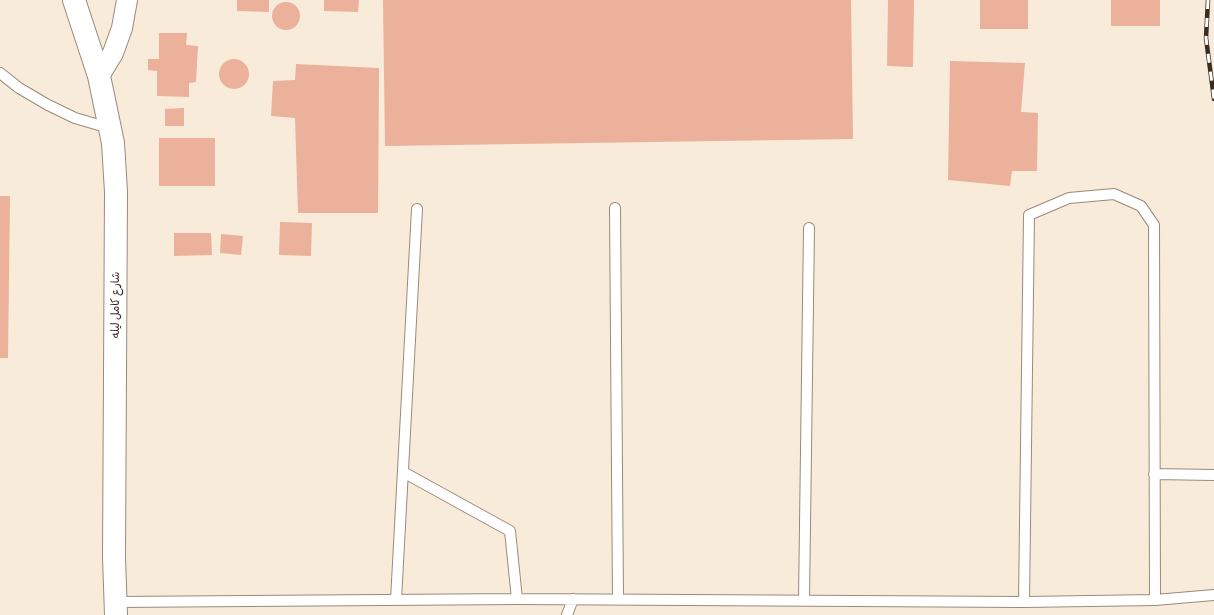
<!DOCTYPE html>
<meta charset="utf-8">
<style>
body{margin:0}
canvas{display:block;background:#f9ebda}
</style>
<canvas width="1214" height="615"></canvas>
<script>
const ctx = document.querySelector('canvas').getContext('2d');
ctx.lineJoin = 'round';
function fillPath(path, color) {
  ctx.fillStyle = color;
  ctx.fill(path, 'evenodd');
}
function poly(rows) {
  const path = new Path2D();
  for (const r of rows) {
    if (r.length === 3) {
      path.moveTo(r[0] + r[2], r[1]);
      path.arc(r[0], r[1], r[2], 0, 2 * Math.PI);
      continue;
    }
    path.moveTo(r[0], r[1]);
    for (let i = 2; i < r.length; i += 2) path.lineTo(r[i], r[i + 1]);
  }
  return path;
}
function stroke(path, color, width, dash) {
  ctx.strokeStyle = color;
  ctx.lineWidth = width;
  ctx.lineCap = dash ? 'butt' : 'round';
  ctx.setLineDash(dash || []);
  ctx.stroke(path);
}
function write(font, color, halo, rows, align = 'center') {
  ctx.font = font + ' Pangolin,"Playpen Sans Arabic",sans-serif';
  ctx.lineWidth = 3;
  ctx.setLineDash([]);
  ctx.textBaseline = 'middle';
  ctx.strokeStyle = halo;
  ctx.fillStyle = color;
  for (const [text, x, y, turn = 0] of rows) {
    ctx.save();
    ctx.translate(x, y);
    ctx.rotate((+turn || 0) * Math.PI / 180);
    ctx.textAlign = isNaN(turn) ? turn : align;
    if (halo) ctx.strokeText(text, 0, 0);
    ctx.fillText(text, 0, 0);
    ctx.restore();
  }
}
fillPath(poly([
 [237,0,269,0,269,12,237,11],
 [324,0,359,0,358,12,324,11],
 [383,0,851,0,853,139,385,146],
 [888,0,914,0,913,67,887,66],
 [980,0,1028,0,1028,29,980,29],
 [1111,0,1160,0,1160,26,1111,26],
 [286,16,14],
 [159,33,187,33,186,45,198,46,196,82,189,83,189,97,157,96,157,71,148,70,148,59,159,59],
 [234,74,15],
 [950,61,1025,63,1021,112,1038,113,1037,171,1012,171,1010,186,948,180],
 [296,64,379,68,378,213,298,213,295,118,271,116,273,81,295,80],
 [184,108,184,126,165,126,165,109],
 [159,138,215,138,215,186,159,186],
 [0,196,10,196,8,358,0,358],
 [280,222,312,223,311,256,279,255],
 [174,233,211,233,212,255,174,256],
 [221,234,243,236,241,255,220,253]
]), '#ecb19b');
const service = poly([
 [0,73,19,88,48,105,75,118,109,128],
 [615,208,618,600],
 [403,472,510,531,517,599],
 [1154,474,1214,475],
 [804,599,809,228],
 [396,600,417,209],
 [115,602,517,599,1024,602,1155,600,1214,595],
 [1024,602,1029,215,1069,198,1114,194,1141,206,1154,225,1155,600],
 [567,615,573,599]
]);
const minor = poly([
 [99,76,113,53,122,28,127,0]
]);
const tertiary = poly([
 [74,0,99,76,113,143,116,192,114,557,116,615]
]);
stroke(service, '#9a8a7c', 12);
stroke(minor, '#9a8a7c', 22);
stroke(tertiary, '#9a8a7c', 24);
stroke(service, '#fff', 10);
stroke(minor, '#fff', 20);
stroke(tertiary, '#fff', 22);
const rail = poly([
 [1208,0,1206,38,1214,99]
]);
stroke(rail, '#3b2a1e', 4.5);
stroke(rail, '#fff', 3, [9]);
write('11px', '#3b2a1e', '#fff', [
 ["شارع كامل ليله",116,305,-90]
]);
</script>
